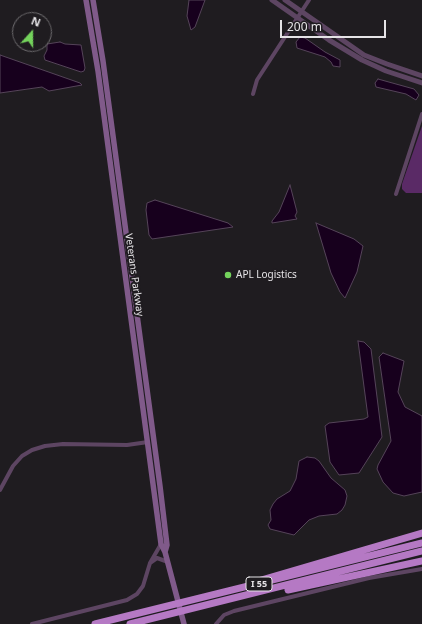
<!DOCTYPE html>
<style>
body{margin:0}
#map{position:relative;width:422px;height:624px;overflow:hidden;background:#1f1c20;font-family:"Noto Sans",sans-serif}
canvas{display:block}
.north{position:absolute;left:12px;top:12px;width:40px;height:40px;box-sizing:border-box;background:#1f1c20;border:1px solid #6e6c6f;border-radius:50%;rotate:21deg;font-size:11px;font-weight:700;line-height:16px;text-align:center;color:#e5e3e6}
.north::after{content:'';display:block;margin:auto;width:14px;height:18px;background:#74d25c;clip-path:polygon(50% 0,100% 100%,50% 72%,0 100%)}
.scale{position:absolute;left:280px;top:20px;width:106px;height:18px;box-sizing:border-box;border:2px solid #e5e3e6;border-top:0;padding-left:5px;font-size:12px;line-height:14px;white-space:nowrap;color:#e5e3e6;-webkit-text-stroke:3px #1f1c20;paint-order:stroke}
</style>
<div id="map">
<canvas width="422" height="624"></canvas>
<div class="north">N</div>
<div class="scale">200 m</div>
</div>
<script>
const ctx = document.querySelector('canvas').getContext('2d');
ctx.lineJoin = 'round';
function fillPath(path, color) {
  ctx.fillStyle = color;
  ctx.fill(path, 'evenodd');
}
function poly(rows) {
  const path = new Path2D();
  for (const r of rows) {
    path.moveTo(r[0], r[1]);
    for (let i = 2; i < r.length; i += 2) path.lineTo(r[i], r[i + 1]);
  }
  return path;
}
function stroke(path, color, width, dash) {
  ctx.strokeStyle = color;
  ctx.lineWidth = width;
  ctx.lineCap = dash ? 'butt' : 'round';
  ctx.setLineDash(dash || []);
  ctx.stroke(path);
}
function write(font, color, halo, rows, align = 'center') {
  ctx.font = font + ' "Noto Sans",sans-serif';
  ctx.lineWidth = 4;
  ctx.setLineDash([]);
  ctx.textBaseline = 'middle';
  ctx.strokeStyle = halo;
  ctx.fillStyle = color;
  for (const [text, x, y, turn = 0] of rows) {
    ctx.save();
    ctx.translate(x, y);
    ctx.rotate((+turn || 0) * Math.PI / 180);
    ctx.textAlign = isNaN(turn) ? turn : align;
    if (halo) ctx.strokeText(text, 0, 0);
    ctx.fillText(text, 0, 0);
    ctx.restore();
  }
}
fillPath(poly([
 [422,126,422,193,406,193,402,189,402,184]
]), '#5a2a66');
const water = poly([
 [189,0,205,0,195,27,191,30,187,16,189,0],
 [300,37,305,38,325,52,340,60,340,67,333,66,331,62,325,57,297,48,296,42,300,37],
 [60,42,65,44,81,45,85,68,84,71,81,72,45,60,44,56,47,50,47,44,60,42],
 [0,55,80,83,82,85,49,91,42,87,0,93,0,55],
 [378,79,414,89,419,95,416,100,406,94,376,87,375,83,378,79],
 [290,185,297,212,295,216,297,219,272,223,272,221,279,212,290,185],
 [155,200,228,223,233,227,152,239,149,235,146,210,147,203,155,200],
 [316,223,354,239,363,246,357,272,345,298,340,292,331,273,316,223],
 [358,341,364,342,371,349,382,437,359,473,339,475,330,462,325,426,329,423,364,419,368,417,358,341],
 [383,353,404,361,398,392,405,407,422,416,422,492,404,496,393,493,383,482,377,469,378,465,391,441,379,357,383,353],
 [307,457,315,458,319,461,331,478,345,490,347,496,345,505,342,510,337,514,319,516,309,520,294,535,270,529,268,525,271,520,270,510,273,504,277,499,290,491,296,479,299,461,307,457]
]);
fillPath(water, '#17001d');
stroke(water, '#554459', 1);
stroke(poly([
 [253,94,257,80,309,0],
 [396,194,422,114],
 [0,490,13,466,22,456,32,450,45,446,63,444,127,445,148,442],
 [161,544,150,563,157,558,168,562],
 [32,624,127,600,137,594,143,586,150,563],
 [216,624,224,615,234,611,369,578,422,569]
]), '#5d4562', 4);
stroke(poly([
 [272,0,329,40,362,60,386,71,422,83],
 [285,0,364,55,387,64,422,76]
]), '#5d4562', 5);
stroke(poly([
 [86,0,98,71,161,544,165,552,184,624],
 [93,0,103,61,160,486,167,545,165,552]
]), '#805a8a', 5.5);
stroke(poly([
 [251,583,422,533],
 [288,590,422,561],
 [95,624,422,543],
 [130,624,422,551]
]), '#b579c4', 7);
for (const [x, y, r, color] of [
 [228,275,4,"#74d25c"]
]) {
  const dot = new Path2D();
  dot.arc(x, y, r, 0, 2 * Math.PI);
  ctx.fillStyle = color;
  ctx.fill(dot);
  stroke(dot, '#1f1c20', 1.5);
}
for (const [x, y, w] of [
 [259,584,26]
]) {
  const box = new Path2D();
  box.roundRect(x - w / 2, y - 7, w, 14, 3);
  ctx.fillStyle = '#1f1c20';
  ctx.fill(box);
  stroke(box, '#e5e3e6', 1);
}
write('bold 9px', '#e5e3e6', null, [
 ["I 55",259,584]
]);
write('10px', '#e5e3e6', '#1f1c20', [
 ["Veterans Parkway",134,275,82]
]);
write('10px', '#e5e3e6', '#1f1c20', [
 ["APL Logistics",236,275]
], 'left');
</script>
